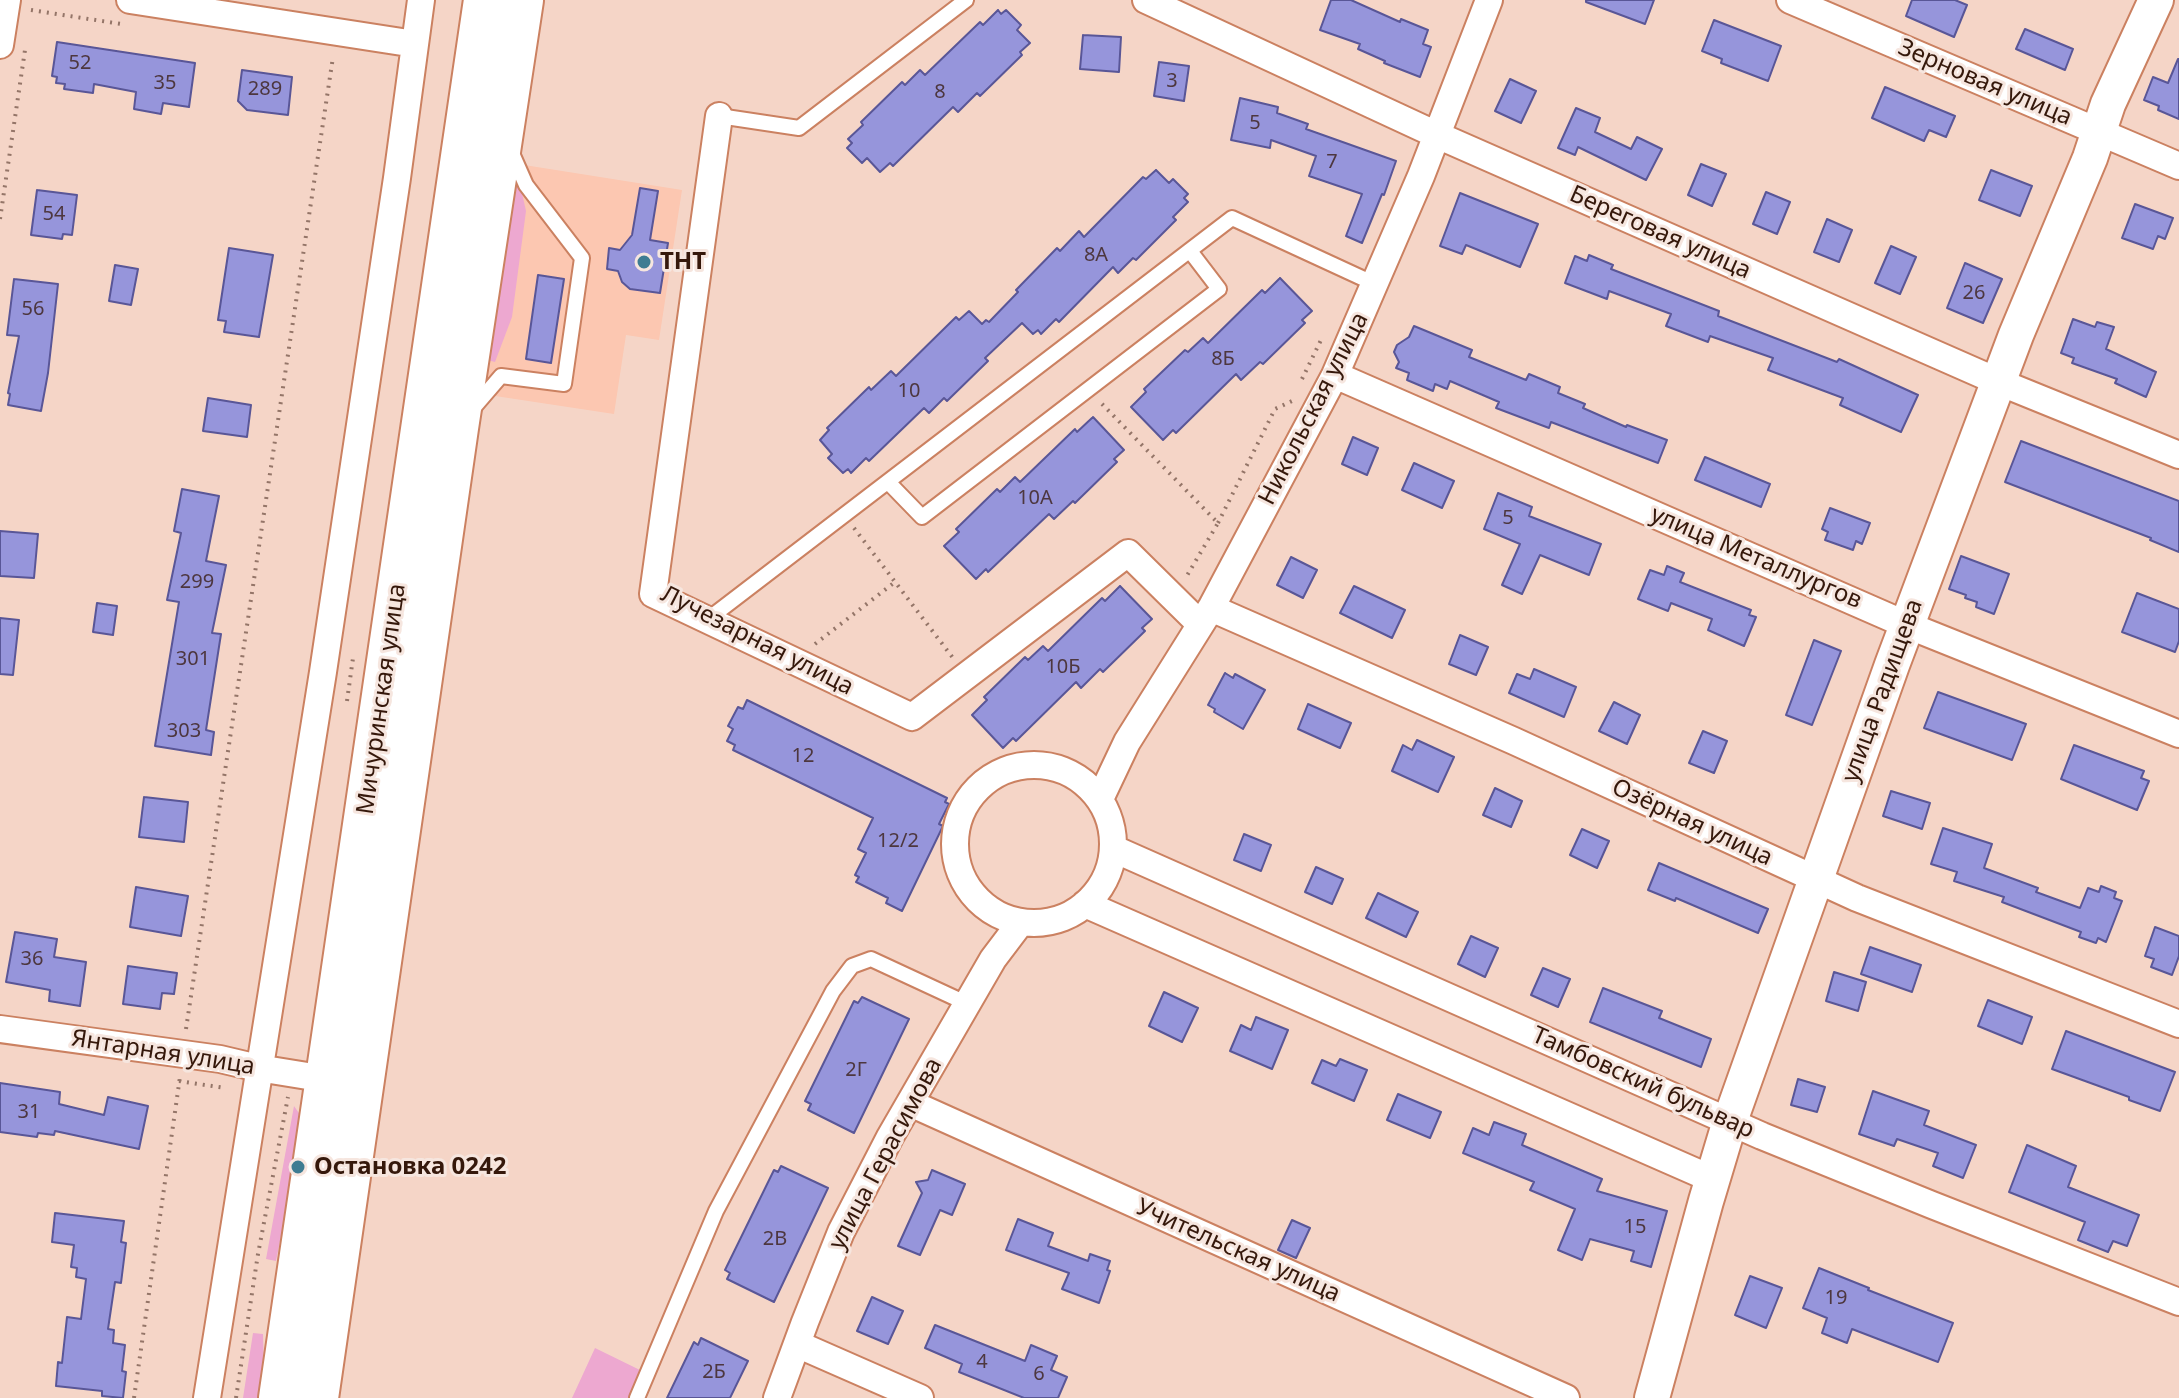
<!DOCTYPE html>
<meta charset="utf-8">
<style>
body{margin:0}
canvas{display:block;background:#f5d5c7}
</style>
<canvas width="2179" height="1398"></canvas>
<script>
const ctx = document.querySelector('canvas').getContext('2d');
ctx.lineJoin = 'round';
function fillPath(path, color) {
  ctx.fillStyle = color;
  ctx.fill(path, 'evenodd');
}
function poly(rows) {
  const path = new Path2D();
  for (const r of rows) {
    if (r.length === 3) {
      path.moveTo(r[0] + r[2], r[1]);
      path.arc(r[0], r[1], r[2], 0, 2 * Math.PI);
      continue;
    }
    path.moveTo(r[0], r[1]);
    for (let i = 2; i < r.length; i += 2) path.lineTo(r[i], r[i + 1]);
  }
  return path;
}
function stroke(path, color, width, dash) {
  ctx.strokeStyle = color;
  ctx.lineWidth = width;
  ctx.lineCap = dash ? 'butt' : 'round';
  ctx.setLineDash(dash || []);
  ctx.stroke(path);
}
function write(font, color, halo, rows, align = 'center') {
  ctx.font = font + ' "Noto Sans",sans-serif';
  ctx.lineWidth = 6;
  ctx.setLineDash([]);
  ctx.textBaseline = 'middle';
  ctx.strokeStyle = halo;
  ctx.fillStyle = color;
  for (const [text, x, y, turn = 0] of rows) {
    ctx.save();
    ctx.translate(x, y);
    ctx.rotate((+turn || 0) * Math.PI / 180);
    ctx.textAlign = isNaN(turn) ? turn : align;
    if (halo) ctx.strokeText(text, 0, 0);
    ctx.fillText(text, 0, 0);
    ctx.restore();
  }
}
fillPath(poly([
 [518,164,682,190,659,340,626,335,614,414,482,394]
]), '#fcc7b1');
fillPath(poly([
 [515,183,520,184,526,211,512,317,495,362,487,360],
 [294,1106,301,1116,291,1214,281,1236,276,1261,266,1259],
 [253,1333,263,1334,265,1398,243,1398],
 [595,1348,642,1371,629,1398,572,1398]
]), '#eda8d0');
const building = poly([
 [1331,0,1351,0,1400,22,1401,19,1428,30,1423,44,1431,47,1420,77,1384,63,1385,61,1358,49,1360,44,1320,30,1331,0],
 [1586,0,1654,0,1645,24,1586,2,1586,0],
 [1912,0,1955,0,1967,5,1954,37,1906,16,1912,0],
 [998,10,1001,14,1006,10,1021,25,1017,30,1030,43,1020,52,1022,55,980,96,977,93,958,112,953,107,893,166,890,163,880,172,867,158,862,163,847,148,852,143,848,139,863,125,861,122,902,82,905,85,920,70,925,75,980,22,983,25,998,10],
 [1714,20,1781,46,1768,81,1721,63,1722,59,1702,51,1714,20],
 [2025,29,2073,49,2065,70,2016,49,2025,29],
 [1083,35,1121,37,1119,72,1080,69,1083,35],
 [57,42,195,63,189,107,163,103,161,114,134,109,136,92,94,84,93,93,64,89,65,84,56,83,57,77,52,76,57,42],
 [2178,59,2179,59,2179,119,2158,110,2159,106,2144,100,2153,77,2168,83,2178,59],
 [1159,62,1189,66,1184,101,1154,96,1159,62],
 [242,70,292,77,288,115,247,110,238,101,242,70],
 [1510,79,1536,91,1521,123,1495,111,1510,79],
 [1885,87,1955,116,1946,137,1929,130,1924,141,1872,118,1885,87],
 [1240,98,1278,107,1277,113,1308,124,1306,129,1396,161,1384,195,1382,194,1362,243,1346,236,1362,194,1309,176,1316,156,1271,140,1270,148,1231,140,1240,98],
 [1576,108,1600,118,1595,132,1631,149,1637,137,1662,149,1646,180,1578,147,1575,155,1558,148,1576,108],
 [1701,164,1726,174,1712,206,1688,195,1701,164],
 [1156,170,1169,183,1173,179,1188,194,1184,198,1188,202,1173,217,1176,220,1136,260,1133,258,1118,273,1113,267,1059,322,1056,319,1041,334,1038,330,1033,334,1022,323,985,358,988,361,947,401,944,398,929,413,924,408,869,461,866,458,851,473,848,469,843,473,828,458,832,454,820,440,829,430,827,428,869,387,871,390,891,371,896,376,956,317,959,320,969,311,982,324,986,320,989,322,1018,292,1016,290,1057,248,1060,251,1079,231,1084,237,1143,177,1146,179,1156,170],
 [1991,170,2032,186,2020,216,1979,200,1991,170],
 [640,188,658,191,650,240,668,243,660,293,630,289,622,282,618,271,607,269,609,248,620,250,632,235,640,188],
 [37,190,77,195,72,235,63,234,62,239,31,235,37,190],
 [1766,192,1790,202,1777,234,1753,224,1766,192],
 [1460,193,1538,224,1520,267,1466,245,1462,254,1440,246,1460,193],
 [2135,204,2173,218,2165,239,2158,236,2153,249,2122,238,2135,204],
 [1827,219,1852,230,1839,262,1814,252,1827,219],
 [1891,246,1916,257,1900,294,1875,283,1891,246],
 [229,248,273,255,259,337,224,332,226,321,218,320,229,248],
 [1589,255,1613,265,1611,269,1719,311,1718,316,1837,362,1839,359,1918,395,1901,432,1840,405,1843,398,1768,370,1773,358,1710,336,1708,342,1666,326,1671,314,1609,291,1607,299,1565,283,1575,256,1587,261,1589,255],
 [1965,263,2002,279,1983,323,1947,308,1965,263],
 [115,265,138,269,131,305,109,301,115,265],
 [538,275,564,279,551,363,526,359,538,275],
 [1280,278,1312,311,1302,320,1305,323,1263,364,1260,362,1241,380,1236,374,1176,433,1173,430,1163,440,1131,407,1146,392,1144,389,1185,350,1188,352,1203,338,1208,343,1262,290,1265,293,1280,278],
 [14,279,58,284,48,373,41,411,8,405,10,394,8,393,19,336,7,335,14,279],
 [2073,319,2095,327,2097,322,2114,327,2106,349,2156,372,2146,397,2115,383,2117,379,2072,363,2074,358,2061,353,2073,319],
 [1414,326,1472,350,1469,357,1526,380,1529,374,1560,387,1558,393,1585,404,1583,408,1626,427,1627,425,1667,440,1658,463,1551,422,1549,428,1496,408,1499,402,1450,381,1447,389,1435,384,1433,391,1407,380,1409,373,1396,368,1399,362,1394,352,1397,345,1409,337,1414,326],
 [208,398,251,405,247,437,203,431,208,398],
 [1093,417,1124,450,1114,459,1117,462,1075,503,1073,501,1054,519,1049,514,988,572,986,569,976,579,944,546,959,532,956,529,997,489,1000,492,1015,477,1020,482,1075,429,1077,432,1093,417],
 [1353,437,1378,448,1367,475,1342,464,1353,437],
 [2021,441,2179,501,2179,552,2150,540,2151,538,2005,482,2021,441],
 [1705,457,1770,484,1761,507,1695,480,1705,457],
 [1414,463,1454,481,1442,508,1402,490,1414,463],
 [182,489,219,496,206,561,226,565,212,633,221,634,206,730,214,732,211,755,155,746,179,602,167,600,181,533,174,531,182,489],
 [1498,493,1532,507,1529,516,1601,544,1589,575,1540,555,1522,594,1502,585,1520,544,1484,529,1498,493],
 [1830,508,1870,523,1862,544,1856,541,1853,550,1825,540,1828,532,1822,529,1830,508],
 [0,531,38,534,34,578,0,576,0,531],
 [1961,556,2009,574,1994,614,1976,607,1977,602,1965,598,1966,595,1949,589,1961,556],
 [1291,557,1317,570,1303,598,1277,585,1291,557],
 [1667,566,1684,573,1680,582,1751,610,1749,615,1756,617,1744,646,1708,630,1712,619,1671,603,1668,611,1638,599,1650,570,1664,575,1667,566],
 [1120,586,1152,619,1142,628,1145,631,1103,672,1100,669,1081,688,1076,682,1016,741,1013,738,1003,748,972,715,987,700,984,697,1025,657,1028,660,1043,646,1048,651,1102,598,1105,601,1120,586],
 [1354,586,1405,610,1392,638,1340,613,1354,586],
 [2137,593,2179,609,2179,641,2175,652,2122,632,2137,593],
 [97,603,117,606,113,635,93,632,97,603],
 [0,618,19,620,13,675,0,674,0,618],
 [1460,635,1488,647,1476,675,1449,664,1460,635],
 [1814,640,1841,651,1812,725,1786,715,1814,640],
 [1534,669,1576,687,1564,717,1509,693,1517,674,1530,679,1534,669],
 [1225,673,1233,678,1235,674,1265,690,1243,729,1214,712,1215,709,1208,705,1225,673],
 [1938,692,2026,724,2012,760,1924,728,1938,692],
 [747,700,947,798,945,802,949,804,939,824,943,826,902,911,886,903,888,898,856,882,859,877,855,875,866,853,858,849,873,818,733,750,735,745,727,741,733,729,728,726,738,707,743,709,747,700],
 [1614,702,1640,715,1627,744,1599,731,1614,702],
 [1308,704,1351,723,1340,748,1298,729,1308,704],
 [1703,731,1727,741,1714,773,1689,763,1703,731],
 [1417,740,1454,757,1438,792,1392,771,1403,745,1412,750,1417,740],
 [2074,745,2144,771,2141,778,2149,781,2137,810,2061,779,2074,745],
 [1495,788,1522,801,1511,827,1483,815,1495,788],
 [1891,791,1930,803,1922,829,1883,816,1891,791],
 [144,797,188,802,184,842,139,837,144,797],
 [1943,828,1992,844,1984,868,2038,888,2036,892,2080,908,2088,888,2099,892,2101,886,2116,892,2114,898,2122,901,2106,942,2098,938,2096,943,2079,937,2081,932,2002,902,2004,897,1954,881,1957,872,1931,864,1943,828],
 [1582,829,1609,841,1597,868,1570,855,1582,829],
 [1244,834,1271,845,1261,871,1234,860,1244,834],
 [1659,863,1768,909,1758,933,1676,898,1675,901,1648,890,1659,863],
 [1316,867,1343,879,1332,904,1305,892,1316,867],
 [136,887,188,896,181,936,130,927,136,887],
 [1378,893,1418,912,1406,937,1366,918,1378,893],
 [2155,927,2179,936,2179,956,2172,975,2151,967,2154,959,2145,956,2155,927],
 [15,932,57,939,54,957,86,962,80,1006,49,1001,50,990,6,982,15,932],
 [1471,936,1498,948,1485,977,1458,964,1471,936],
 [1870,947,1921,965,1912,992,1861,974,1870,947],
 [128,966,177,973,174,994,162,993,160,1009,123,1004,128,966],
 [1543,968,1570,979,1558,1007,1531,995,1543,968],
 [1834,972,1866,982,1858,1011,1826,1001,1834,972],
 [1603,988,1662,1011,1659,1018,1711,1039,1701,1067,1590,1022,1603,988],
 [1164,992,1198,1008,1182,1042,1149,1026,1164,992],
 [862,997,909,1019,854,1133,808,1110,811,1104,805,1101,854,1001,858,1003,862,997],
 [1988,1000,2032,1017,2022,1044,1978,1026,1988,1000],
 [1256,1017,1288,1030,1272,1069,1230,1051,1241,1025,1251,1030,1256,1017],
 [2066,1031,2175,1072,2160,1111,2129,1100,2129,1097,2052,1069,2066,1031],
 [1340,1059,1367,1070,1354,1101,1312,1083,1322,1060,1336,1066,1340,1059],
 [1798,1079,1825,1087,1817,1112,1791,1105,1798,1079],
 [0,1083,60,1092,59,1104,104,1115,108,1097,148,1106,139,1149,55,1131,54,1135,38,1133,37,1137,0,1132,0,1083],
 [1873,1091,1929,1111,1924,1125,1976,1145,1963,1178,1933,1166,1938,1153,1897,1139,1894,1146,1859,1134,1873,1091],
 [1398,1094,1441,1112,1430,1138,1387,1120,1398,1094],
 [1494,1122,1526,1134,1522,1145,1602,1179,1597,1191,1667,1211,1651,1267,1631,1261,1634,1251,1590,1239,1582,1260,1558,1250,1575,1209,1530,1190,1534,1182,1463,1153,1473,1128,1489,1135,1494,1122],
 [2027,1145,2076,1166,2068,1187,2139,1215,2127,1246,2113,1241,2108,1252,2078,1240,2085,1222,2009,1192,2027,1145],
 [781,1166,828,1188,774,1302,727,1279,730,1273,725,1270,774,1170,778,1172,781,1166],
 [932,1170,965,1184,952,1215,940,1210,920,1255,898,1246,922,1193,916,1182,928,1180,932,1170],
 [55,1213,124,1221,121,1242,126,1243,121,1283,115,1282,108,1329,114,1330,113,1343,125,1345,122,1371,126,1372,123,1398,102,1396,102,1391,56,1386,58,1362,62,1363,67,1317,81,1319,86,1279,76,1277,77,1268,71,1267,74,1245,52,1242,55,1213],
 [1018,1219,1053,1233,1048,1246,1088,1261,1090,1254,1110,1261,1107,1270,1110,1271,1099,1303,1062,1289,1069,1273,1006,1250,1018,1219],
 [1292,1220,1310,1228,1296,1258,1278,1250,1292,1220],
 [1819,1268,1869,1288,1868,1290,1953,1323,1938,1362,1852,1329,1847,1343,1822,1333,1827,1318,1803,1308,1819,1268],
 [1750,1276,1782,1288,1766,1328,1735,1315,1750,1276],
 [872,1297,903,1311,888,1344,857,1331,872,1297],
 [935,1325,1025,1361,1031,1345,1057,1356,1051,1370,1067,1377,1058,1398,1024,1398,959,1372,962,1364,925,1348,935,1325],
 [701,1338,748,1361,730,1398,667,1398,694,1342,698,1345,701,1338]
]);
fillPath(building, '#9695db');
stroke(building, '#595697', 2);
const service = poly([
 [719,116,799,128,966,0],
 [470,412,501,376,564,384,582,258,526,185,511,151],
 [888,482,922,517,1219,289,1190,251],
 [707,620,1232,218,1375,284],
 [637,1398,716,1211,833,991,852,966,871,959,968,1004]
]);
const minor = poly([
 [130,0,415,44],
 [1146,0,1437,135,1999,382,2179,455],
 [1790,0,2179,166],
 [0,45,7,0],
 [719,116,653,594,912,717,1128,553,1200,624],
 [1335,375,1907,625,2179,734],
 [1211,608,1514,741,1857,898,2179,1024],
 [1034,844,79],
 [1100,799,1127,742,1211,608,1335,375,1421,176,1489,0],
 [1114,849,1762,1136,1932,1205,2179,1302],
 [1085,904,1712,1179],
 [0,1029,220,1059,258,1068,326,1079],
 [910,1103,1566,1398],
 [797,1344,920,1398],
 [207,1398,323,672,397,178,421,0],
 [777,1398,805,1322,841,1232,890,1137,993,959,1021,922]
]);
const tertiary = poly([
 [1652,1398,1706,1201,1730,1121,1892,665,2016,335,2090,158,2108,104,2156,0]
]);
const primary = poly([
 [280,1398,485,0],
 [317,1398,457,428,522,0]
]);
stroke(service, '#cb8161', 18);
stroke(minor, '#cb8161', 30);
stroke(tertiary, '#cb8161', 38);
stroke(primary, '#cb8161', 46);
stroke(poly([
 [31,10,121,24],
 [0,219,25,50],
 [1302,379,1321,340],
 [1102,404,1218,523,1185,579],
 [1218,523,1275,409,1292,401],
 [854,528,953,658],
 [815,644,895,582],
 [347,701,353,658],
 [186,1029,333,57],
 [179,1081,225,1088],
 [134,1398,180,1077],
 [236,1398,258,1254,288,1097]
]), '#947568', 4, [2, 6]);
stroke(service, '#fff', 14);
stroke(minor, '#fff', 26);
stroke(tertiary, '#fff', 34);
stroke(primary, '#fff', 42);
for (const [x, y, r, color] of [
 [644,262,8,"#3e7c92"],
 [298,1167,8,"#3e7c92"]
]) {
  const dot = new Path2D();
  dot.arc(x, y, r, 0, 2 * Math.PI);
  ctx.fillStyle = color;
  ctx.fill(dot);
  stroke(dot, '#f6e6df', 3);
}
write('20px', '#4d373f', null, [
 ["52",80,63],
 ["3",1172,81],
 ["35",165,83],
 ["289",265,89],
 ["8",940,92],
 ["5",1255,123],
 ["7",1332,162],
 ["54",54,214],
 ["8А",1096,255],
 ["26",1974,293],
 ["56",33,309],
 ["8Б",1223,359],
 ["10",909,391],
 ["10А",1035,498],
 ["5",1508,518],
 ["299",197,582],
 ["301",193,659],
 ["10Б",1063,667],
 ["303",184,731],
 ["12",803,756],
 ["12/2",898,841],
 ["36",32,959],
 ["2Г",856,1070],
 ["31",29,1112],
 ["15",1635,1227],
 ["2В",775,1239],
 ["19",1836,1298],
 ["4",982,1362],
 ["2Б",714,1372],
 ["6",1039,1374]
]);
write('24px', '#35180b', '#f6e6df', [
 ["Зерновая улица",1985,83,23],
 ["Береговая улица",1660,233,24],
 ["Никольская улица",1314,409,-63],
 ["улица Металлургов",1756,558,23],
 ["Лучезарная улица",757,641,27],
 ["улица Радищева",1883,691,-70],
 ["Мичуринская улица",382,699,-82],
 ["Озёрная улица",1692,823,25],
 ["Янтарная улица",163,1053,9],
 ["Тамбовский бульвар",1643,1083,24],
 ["улица Герасимова",886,1154,-62],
 ["Учительская улица",1238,1251,24]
]);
write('bold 24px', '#35180b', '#f6e6df', [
 ["ТНТ",660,262],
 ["Остановка 0242",314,1167]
], 'left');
</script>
